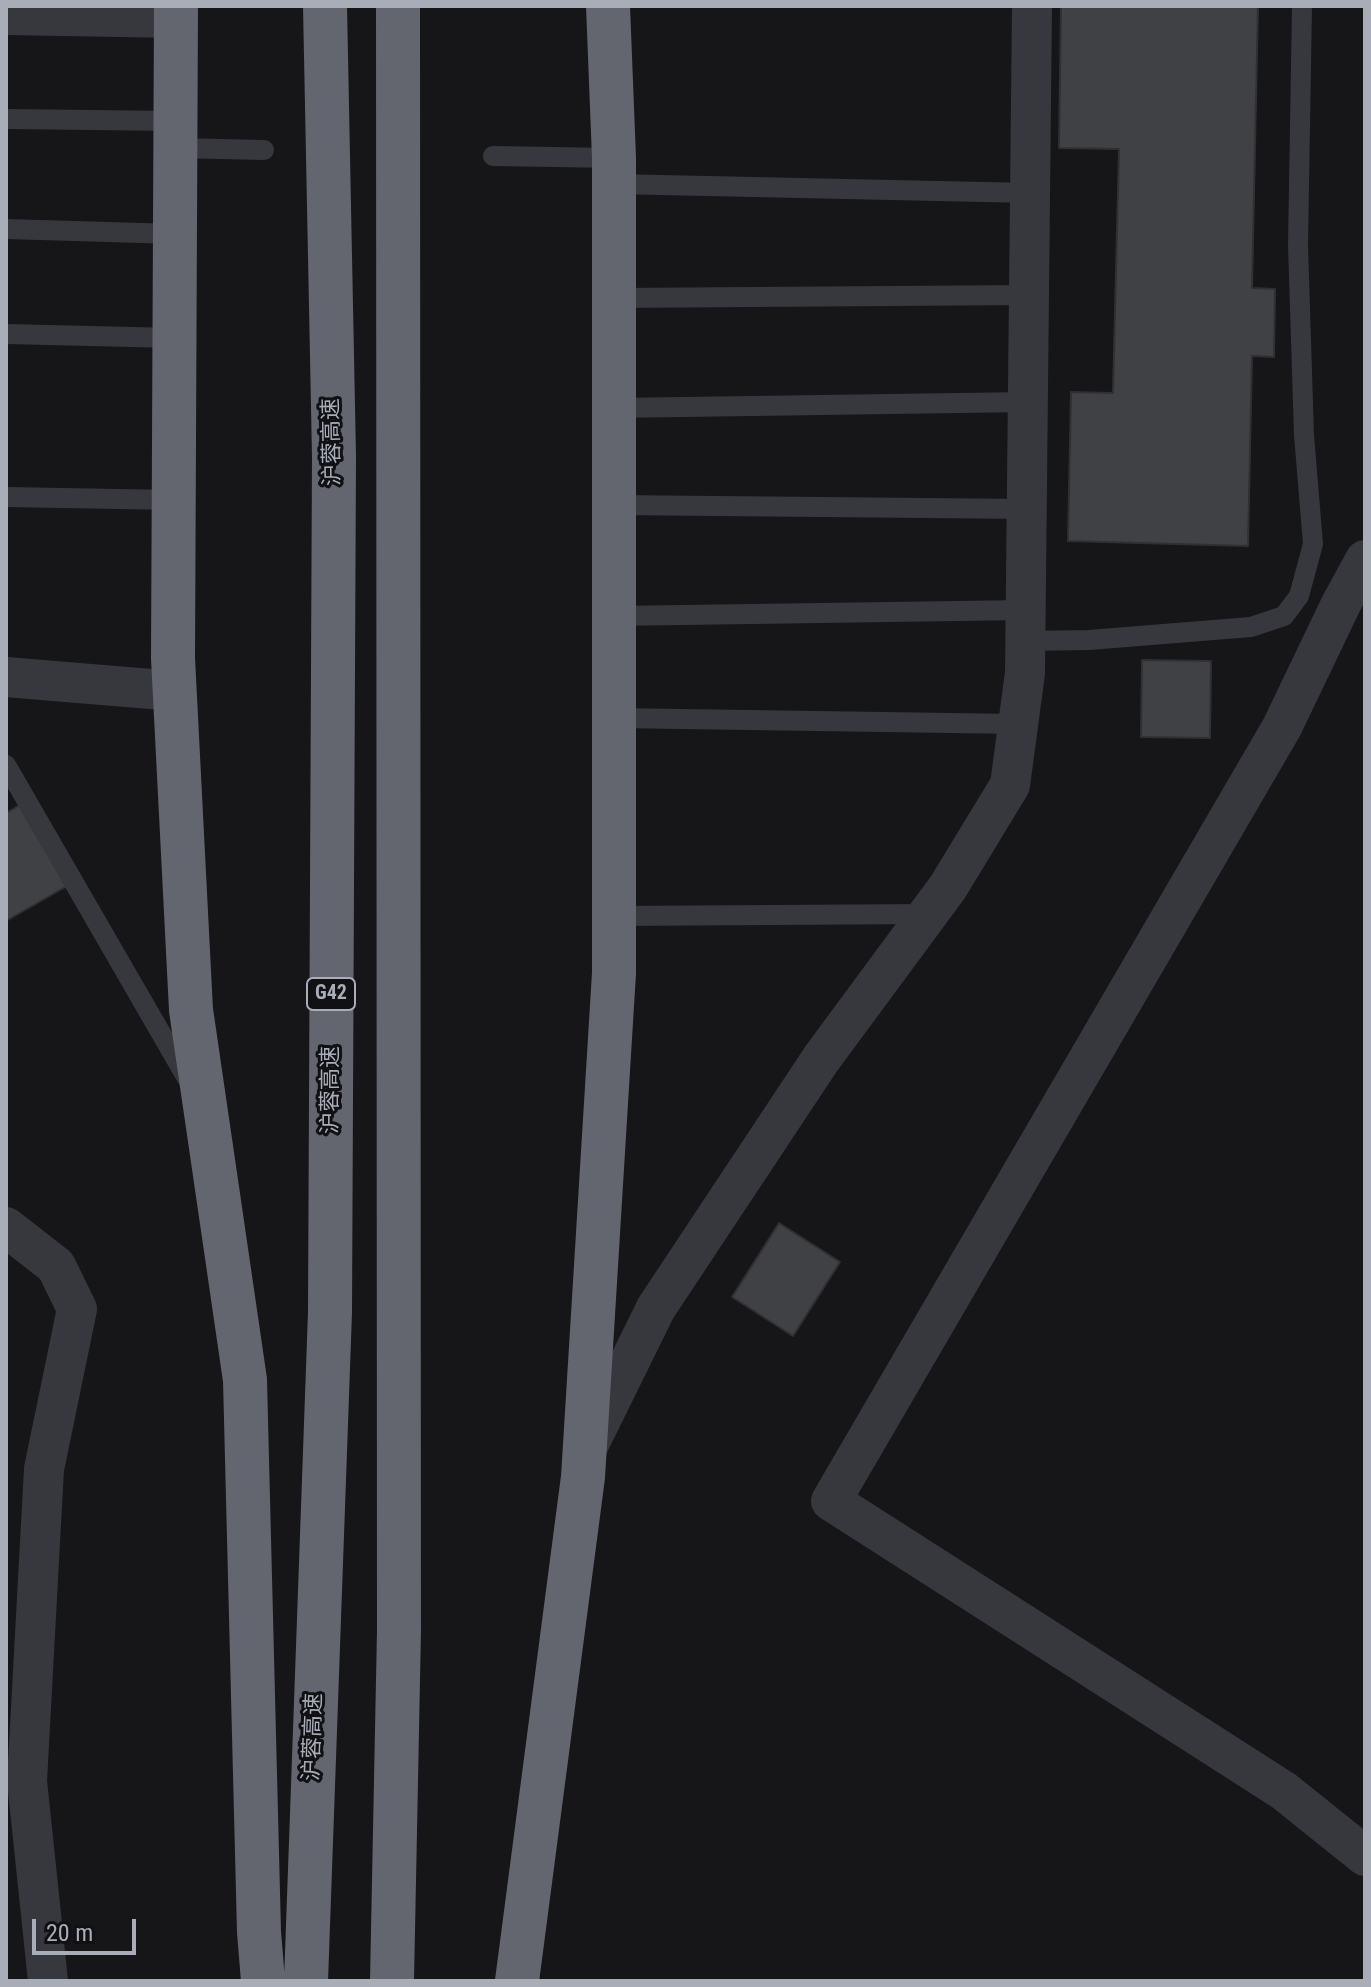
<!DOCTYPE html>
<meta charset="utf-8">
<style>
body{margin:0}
#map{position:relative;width:1371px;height:1987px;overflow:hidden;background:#161618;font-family:"Roboto Condensed",sans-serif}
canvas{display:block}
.frame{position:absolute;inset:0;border:8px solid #a8adb8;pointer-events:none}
.scale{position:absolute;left:32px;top:1919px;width:104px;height:36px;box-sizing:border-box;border:4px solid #a8adb8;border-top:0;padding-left:10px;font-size:24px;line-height:28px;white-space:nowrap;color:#a8adb8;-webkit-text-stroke:6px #111113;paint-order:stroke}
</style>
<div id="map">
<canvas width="1371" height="1987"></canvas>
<div class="frame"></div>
<div class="scale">20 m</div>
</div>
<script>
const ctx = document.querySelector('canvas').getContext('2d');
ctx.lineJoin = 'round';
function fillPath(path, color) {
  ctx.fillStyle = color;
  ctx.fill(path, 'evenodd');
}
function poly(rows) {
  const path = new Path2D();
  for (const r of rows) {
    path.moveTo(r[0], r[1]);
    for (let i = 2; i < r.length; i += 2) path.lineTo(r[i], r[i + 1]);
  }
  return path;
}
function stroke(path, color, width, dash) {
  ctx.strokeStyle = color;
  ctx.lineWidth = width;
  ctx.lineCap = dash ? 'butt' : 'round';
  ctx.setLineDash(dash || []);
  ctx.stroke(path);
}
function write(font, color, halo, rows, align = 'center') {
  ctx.font = font + ' "Roboto Condensed","Noto Sans SC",sans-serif';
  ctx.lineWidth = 6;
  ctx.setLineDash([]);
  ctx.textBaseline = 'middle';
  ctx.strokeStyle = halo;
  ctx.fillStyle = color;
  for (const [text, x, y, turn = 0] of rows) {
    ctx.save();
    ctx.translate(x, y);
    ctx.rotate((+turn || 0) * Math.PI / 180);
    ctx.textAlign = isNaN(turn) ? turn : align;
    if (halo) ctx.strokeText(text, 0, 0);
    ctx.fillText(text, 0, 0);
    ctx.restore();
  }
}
const building = poly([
 [1061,6,1258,6,1252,288,1275,289,1274,357,1252,356,1248,546,1068,541,1071,392,1113,393,1119,149,1059,148,1061,6],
 [1142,660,1211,661,1210,738,1141,737,1142,660],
 [20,805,67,886,6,921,6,813,20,805],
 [779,1223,840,1262,793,1336,732,1297,779,1223]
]);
fillPath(building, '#404145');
stroke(building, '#303034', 2);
stroke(poly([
 [6,119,176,121],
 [176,148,264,150],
 [493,156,614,158],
 [614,184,1031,193],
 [6,229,176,234],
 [614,298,1030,295],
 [6,334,175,338],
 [614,408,1028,402],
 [6,497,175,500],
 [614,505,1027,509],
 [614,616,1026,610],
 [1025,641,1089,640,1251,627,1284,616,1299,596,1313,544,1304,435,1298,245,1302,6],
 [614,718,1018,724],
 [6,765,188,1080],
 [614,916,929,914]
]), '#37383d', 20);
stroke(poly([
 [6,15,176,18],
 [1365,560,1341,604,1282,727,831,1501,1284,1791,1365,1856],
 [6,677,175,691],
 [6,1227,56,1266,77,1309,44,1469,27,1781,48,1981],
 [586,1450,656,1308,821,1059,948,887,1010,785,1025,673,1032,6]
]), '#37383d', 40);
stroke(poly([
 [176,6,173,658,191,1010,245,1380,259,1932,263,1981],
 [306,1981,330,1312,334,456,325,6],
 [392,1981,399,1630,398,6],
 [517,1981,583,1477,614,973,614,158,608,6]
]), '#63666e', 44);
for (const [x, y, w] of [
 [331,994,48]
]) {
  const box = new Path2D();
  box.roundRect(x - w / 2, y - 16, w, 32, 6);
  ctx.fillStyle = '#111113';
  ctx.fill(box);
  stroke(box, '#a8adb8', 2);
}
write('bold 20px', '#a8adb8', null, [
 ["G42",331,994]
]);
write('22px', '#a8adb8', '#111113', [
 ["沪蓉高速",333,442,-91],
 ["沪蓉高速",331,1090,-90],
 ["沪蓉高速",314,1737,-88]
]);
</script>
